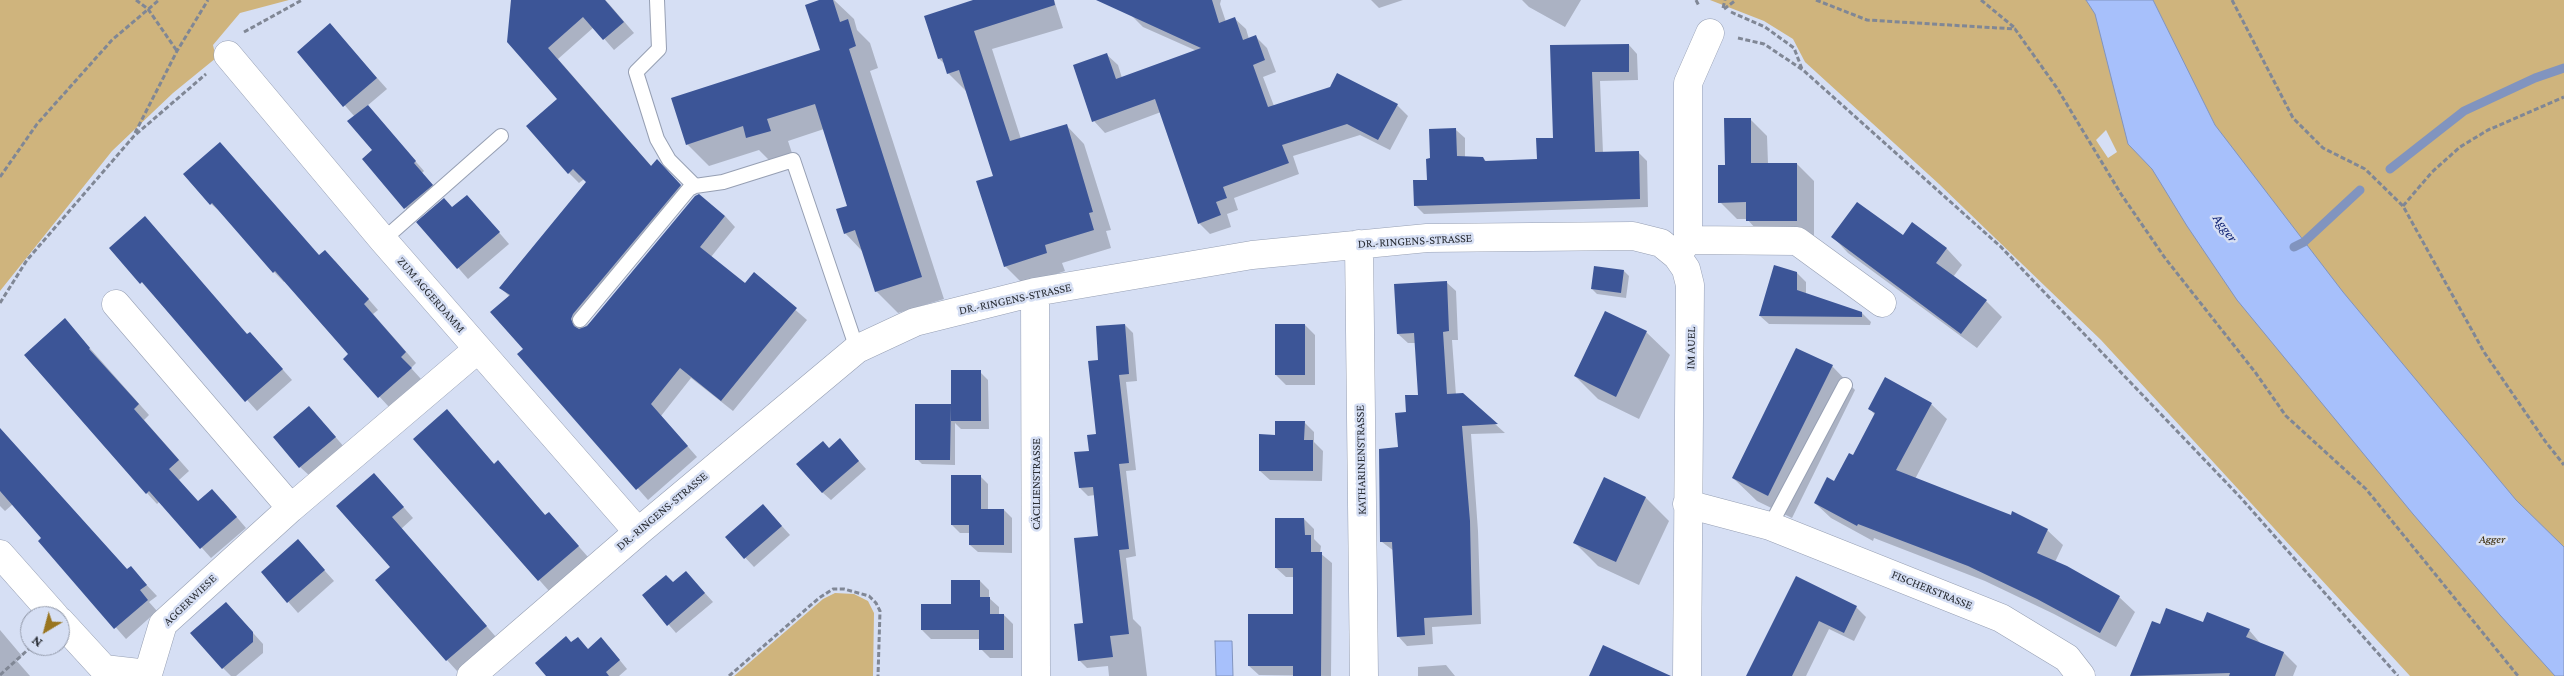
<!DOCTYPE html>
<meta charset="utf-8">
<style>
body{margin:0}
#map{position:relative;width:2564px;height:676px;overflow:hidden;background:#d6dff4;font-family:"Crimson Pro",serif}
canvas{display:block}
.north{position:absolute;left:20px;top:606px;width:50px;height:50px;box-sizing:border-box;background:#d6dff4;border:1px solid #9097a7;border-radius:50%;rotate:217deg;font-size:14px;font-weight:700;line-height:20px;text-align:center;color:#282c33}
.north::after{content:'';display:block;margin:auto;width:18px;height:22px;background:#99751f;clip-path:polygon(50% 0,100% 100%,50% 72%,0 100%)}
</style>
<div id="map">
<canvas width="2564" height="676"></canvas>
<div class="north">N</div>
</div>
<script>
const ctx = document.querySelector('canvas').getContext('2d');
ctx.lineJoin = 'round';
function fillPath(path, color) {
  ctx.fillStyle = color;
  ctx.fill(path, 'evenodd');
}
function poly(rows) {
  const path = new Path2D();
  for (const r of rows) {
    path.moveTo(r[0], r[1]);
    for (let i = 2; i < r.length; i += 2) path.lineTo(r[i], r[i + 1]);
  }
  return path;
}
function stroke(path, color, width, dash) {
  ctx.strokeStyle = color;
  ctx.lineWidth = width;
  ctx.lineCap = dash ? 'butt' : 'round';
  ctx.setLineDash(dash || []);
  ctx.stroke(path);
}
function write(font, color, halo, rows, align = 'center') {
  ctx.font = font + ' "Crimson Pro",serif';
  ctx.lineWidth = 5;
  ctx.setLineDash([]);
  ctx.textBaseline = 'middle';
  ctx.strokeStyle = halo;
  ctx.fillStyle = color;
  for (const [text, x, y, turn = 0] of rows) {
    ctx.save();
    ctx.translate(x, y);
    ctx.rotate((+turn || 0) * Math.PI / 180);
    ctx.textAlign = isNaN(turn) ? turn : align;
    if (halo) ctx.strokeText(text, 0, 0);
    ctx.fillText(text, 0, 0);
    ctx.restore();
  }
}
fillPath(poly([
 [0,0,289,0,240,13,213,45,216,58,173,93,112,151,0,291],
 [1710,0,2564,0,2564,676,2410,676,2101,340,1939,184,1805,62,1793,39,1764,21],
 [2106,130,2117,152,2108,158,2096,140],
 [835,593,854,594,868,601,874,613,873,676,734,676,823,599]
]), '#cfb47d');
const water = poly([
 [2086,0,2153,0,2215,125,2343,292,2516,500,2564,547,2564,676,2555,676,2500,615,2413,514,2237,300,2187,226,2152,169,2128,144,2095,14,2086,0],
 [1215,641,1232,641,1233,676,1216,676,1215,641]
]);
fillPath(water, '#a7c0fb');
stroke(water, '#8194bf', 1);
fillPath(poly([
 [512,0,605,0,609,4,634,33,614,50,594,27,558,59,652,167,657,161,691,196,582,329,725,216,735,227,711,257,745,285,754,274,807,320,733,411,691,378,661,416,697,457,648,500,519,354,525,349,510,297,501,288,588,182,584,179,579,183,569,173,558,99],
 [823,0,834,0,854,19,857,30,870,43,878,68,870,71,944,299,898,313,876,291,863,252,845,233,849,207,824,129,788,141,792,153,769,160,759,150,709,166,687,144,821,51],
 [977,0,1054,0,1063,28,992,49,1021,139,1066,125,1084,144,1111,230,1106,231,1111,248,1062,263,1065,271,1024,285,1005,266,995,177,967,92,948,73,946,65,939,59],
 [1126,0,1221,0,1220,4,1226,22,1234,18,1246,29,1249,39,1256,37,1267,48,1276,72,1263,77,1274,106,1397,105,1408,116,1390,150,1360,135,1293,156,1299,174,1234,198,1238,210,1227,214,1231,227,1210,234,1199,223,1161,112,1105,133,1094,121,1106,54,1118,65,1122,78,1197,51,1143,27,1131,15],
 [1371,0,1403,0,1379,8],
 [1522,0,1581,0,1565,27,1529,7],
 [330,25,387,89,367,106,424,171,422,173,441,194,414,218,364,159,374,150,355,117,298,52],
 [1629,45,1637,54,1638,80,1600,81,1603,153,1638,152,1647,161,1648,207,1424,214,1415,205,1428,181,1432,160,1456,130,1465,138,1465,157,1483,158,1487,162,1538,161,1554,139,1552,46],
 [1750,119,1767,136,1768,164,1797,164,1814,181,1814,238,1764,238,1747,219,1737,219,1720,202,1726,166],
 [220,143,319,256,335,261,378,310,373,314,416,363,411,368,421,379,389,407,345,359,350,354,285,281,284,282,274,272,222,213,211,204],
 [477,207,509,244,468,279,418,222,453,209],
 [1912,224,1947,249,1962,265,1953,277,1986,301,2002,317,1977,348,1848,253,1833,237,1903,237],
 [111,248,260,344,292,380,257,411],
 [1624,271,1629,276,1626,298,1597,294,1592,289],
 [1797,273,1806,282,1806,294,1862,313,1871,322,1870,325,1769,324,1760,316],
 [1446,282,1456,291,1458,340,1452,340,1456,395,1463,395,1505,433,1471,434,1478,531,1481,624,1432,627,1433,644,1407,646,1398,636,1394,551,1382,542,1408,414,1419,396,1416,343,1408,343,1398,334],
 [65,320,149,415,144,420,189,471,179,480,198,502,223,501,246,528,211,558,160,501,157,504,147,493],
 [1125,325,1133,333,1137,381,1126,382,1136,470,1126,471,1136,556,1126,558,1133,619,1141,627,1147,676,1109,676,1108,666,1087,668,1079,660,1099,537,1095,495,1088,496,1080,488,1098,435,1100,361],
 [1305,325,1315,335,1315,385,1286,385,1276,375],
 [1646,332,1670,355,1639,419,1598,399,1575,376],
 [1832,366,1855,390,1792,518,1757,501,1733,478],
 [980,372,988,380,989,429,961,429,955,423,955,465,922,464,917,459,950,406,953,408],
 [1931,404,1947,419,1915,479,2047,530,2063,545,2055,562,2119,597,2135,612,2116,647,2054,614,1985,581,1874,538,1873,541,1831,518,1815,503,1835,482,1853,456,1875,415,1870,409],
 [447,411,495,465,508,473,546,516,559,524,588,557,549,591,415,439],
 [319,418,345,448,311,477,300,467],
 [1304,422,1314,432,1314,442,1323,451,1322,481,1270,480,1260,471,1276,436],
 [0,429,128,571,141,579,157,596,149,602,157,611,126,639,40,541,43,539,13,504,5,511,0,506],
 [840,440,866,469,831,500,822,492,830,449],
 [980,476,988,484,988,510,1004,510,1012,518,1012,553,978,552,970,545,970,533,960,533,952,525],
 [1605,479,1646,498,1669,521,1639,585,1598,566,1575,543],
 [384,485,413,518,401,529,496,637,457,671,447,660,392,567],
 [771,514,790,535,754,567,727,538],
 [1304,519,1314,529,1314,539,1321,546,1320,553,1332,563,1331,676,1259,675,1249,666,1294,616,1294,577,1286,577,1276,568],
 [308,552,334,581,298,613,262,572],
 [1797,578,1856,607,1866,617,1854,641,1829,629,1806,676,1748,676],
 [694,581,713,602,676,633,644,596,673,583],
 [980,581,989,590,989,598,999,607,999,615,1004,615,1013,624,1013,658,990,658,981,649,980,639,931,639,922,630],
 [236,614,263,644,263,653,236,676,231,676,223,668],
 [2152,623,2160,626,2203,624,2249,630,2261,644,2284,653,2297,666,2293,676,2131,676],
 [0,630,22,656,16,660,30,676,0,676],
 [572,643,589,650,609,647,627,669,619,676,548,676],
 [1446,665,1455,676,1418,676,1418,667]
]), '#0003');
stroke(poly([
 [2390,169,2464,111,2535,78,2564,68],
 [2294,247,2304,242,2360,190]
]), '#8194bf', 9);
fillPath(poly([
 [511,0,605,0,624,22,603,40,583,17,548,48,651,166,657,159,681,185,573,314,571,319,574,326,579,329,587,326,695,196,699,194,725,216,700,247,745,283,754,272,797,308,721,401,680,368,651,404,688,446,636,490,517,354,523,349,490,312,510,295,499,288,586,182,573,169,568,174,526,126,557,99,507,42],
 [819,0,833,0,840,22,848,19,856,46,849,49,922,277,875,292,855,230,844,234,836,209,847,206,815,104,767,119,771,131,746,138,743,126,686,145,671,98,820,50,805,5],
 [973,0,1054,0,1055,5,974,31,1010,141,1067,124,1093,212,1089,213,1094,230,1045,245,1047,253,1004,267,976,181,993,176,959,70,947,74,942,58,938,59,924,16],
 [1096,0,1212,0,1219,23,1235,17,1243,40,1256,35,1265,60,1253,65,1268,107,1330,87,1337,73,1398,104,1378,140,1347,124,1282,145,1289,163,1223,187,1227,198,1216,202,1221,215,1198,224,1155,99,1092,122,1073,65,1107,53,1116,79,1201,48],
 [330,23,377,78,343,107,297,52],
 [1629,44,1629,72,1592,72,1595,152,1639,151,1640,199,1414,206,1413,180,1427,180,1426,159,1430,158,1429,129,1456,128,1457,156,1483,157,1485,161,1537,159,1536,138,1553,138,1550,45],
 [368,105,416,161,414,163,433,185,404,209,362,159,372,150,347,121],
 [1724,118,1751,118,1751,163,1797,163,1797,221,1746,221,1746,202,1718,203,1718,165,1725,165],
 [220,142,319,255,325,250,334,260,369,299,364,304,406,352,401,357,412,368,378,398,343,359,348,354,275,271,273,273,212,203,210,205,183,174],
 [467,195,500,232,457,269,416,222,444,198,452,207],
 [1857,202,1903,235,1912,222,1947,248,1936,263,1987,300,1961,334,1831,237],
 [145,216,247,334,250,332,283,369,245,402,142,282,140,284,109,248],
 [1774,265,1797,272,1797,290,1862,312,1862,317,1759,316],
 [1594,266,1624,270,1621,293,1591,289],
 [1447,281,1449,331,1443,332,1447,394,1463,393,1498,424,1462,426,1470,521,1472,615,1424,618,1425,635,1397,637,1392,542,1380,542,1379,449,1398,447,1395,413,1406,412,1405,395,1418,395,1414,333,1397,334,1394,284],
 [1605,311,1647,331,1616,397,1574,376],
 [65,318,90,348,89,349,139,404,134,409,179,460,169,469,198,501,212,489,237,517,200,549,149,491,146,494,24,355],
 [1125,324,1129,374,1119,375,1129,463,1119,464,1129,549,1119,550,1129,634,1110,636,1113,657,1078,661,1074,624,1083,623,1074,538,1098,536,1093,487,1079,488,1074,452,1089,451,1087,435,1096,434,1088,361,1098,360,1096,326],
 [1275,324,1305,324,1305,375,1275,375],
 [1796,348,1833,365,1768,496,1732,478],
 [951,370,981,370,981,421,951,421],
 [1885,377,1932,403,1896,470,2011,515,2012,511,2048,529,2037,553,2067,566,2120,596,2100,633,2037,599,1968,566,1858,524,1857,526,1814,503,1827,477,1834,481,1849,453,1853,455,1875,413,1868,409],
 [915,404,951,404,950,460,915,460],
 [309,406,336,437,299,468,273,437],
 [447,409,494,464,498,460,545,515,549,512,579,546,538,581,413,439],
 [1275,421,1305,421,1304,440,1313,440,1313,471,1259,471,1259,434,1275,435],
 [0,428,127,569,131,566,147,585,140,590,148,600,114,629,38,541,41,538,0,491],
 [840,438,859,461,822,493,796,464,823,441,829,448],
 [374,473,404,507,392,517,487,626,446,661,375,580,390,567,336,506],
 [951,475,981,475,981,509,1004,509,1004,545,969,545,969,525,951,525],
 [1604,477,1646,497,1616,562,1573,543],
 [763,504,782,526,744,559,725,537],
 [1275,518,1304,518,1305,535,1311,535,1311,552,1322,552,1321,676,1293,676,1293,666,1248,666,1248,614,1293,614,1293,568,1275,568],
 [298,539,325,570,287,603,261,572],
 [686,571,705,593,667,626,642,595,666,575,673,582],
 [1796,576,1857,606,1844,633,1819,621,1792,676,1746,676],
 [951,580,980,580,980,597,990,597,990,614,1004,614,1004,650,979,650,979,630,921,630,921,604,951,604],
 [226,602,253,632,253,642,222,669,190,633],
 [2166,608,2203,622,2207,612,2250,629,2246,637,2284,652,2275,676,2229,676,2230,673,2130,676,2152,621,2160,624],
 [566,636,571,642,578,637,588,649,601,637,620,660,606,672,609,676,546,676,535,663],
 [1603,645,1671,676,1589,676]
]), '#3c5597');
const lane = poly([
 [657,0,659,49,636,72,657,139,669,160,695,186],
 [383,240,501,136],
 [580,320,689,189,695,186,723,182,793,160,857,349],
 [1770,526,1845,385]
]);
const street = poly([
 [228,55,383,240,638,532],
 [1688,240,1797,241,1882,303],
 [1359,244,1364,676],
 [1677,256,1688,240,1688,83,1710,33],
 [1035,292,1036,676],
 [116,304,291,508],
 [1687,504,1770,526,2001,618,2067,658,2081,676],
 [0,554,55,616],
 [60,621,104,669,148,674,163,624,291,508,478,349],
 [471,676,638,532,857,349,915,322,1035,292,1252,255,1427,238,1633,236,1661,243,1677,256,1686,269,1690,285,1687,676]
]);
stroke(lane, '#969fb3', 16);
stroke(street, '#969fb3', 29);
stroke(poly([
 [136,0,148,9,177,51],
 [1696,0,1699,6],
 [1816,0,1867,20,2015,29,2057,88,2121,194,2165,258,2255,372,2286,416,2366,489,2518,676],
 [1981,0,2015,28],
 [2232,0,2293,118,2323,148,2365,169,2403,206,2484,352,2545,441,2564,465],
 [1723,8,1725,0],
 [1724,9,1736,0],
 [1731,12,1765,27,1794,48,1802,69],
 [244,32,302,0],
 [1738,38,1764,44,1803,70,2001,247,2241,498,2398,676],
 [135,133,177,51,208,0],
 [0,177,37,124,112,40,159,0],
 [2403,206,2432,172,2460,147,2488,130,2564,97],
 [0,303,27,260,134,136,206,74],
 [0,675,32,646],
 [729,676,819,598,833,589,844,589,869,596,876,603,880,611,878,676]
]), '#808795', 3, [5, 2.5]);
stroke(lane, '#fff', 14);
stroke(street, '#fff', 28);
write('12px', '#282c33', '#d6dff4', [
 ["DR.-RINGENS-STRASSE",1415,241,-3],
 ["ZUM AGGERDAMM",431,295,49],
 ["DR.-RINGENS-STRASSE",1015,299,-12],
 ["IM AUEL",1691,348,-89],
 ["KATHARINENSTRASSE",1361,460,-91],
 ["CÄCILIENSTRASSE",1036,484,-90],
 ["DR.-RINGENS-STRASSE",662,511,-40],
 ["FISCHERSTRASSE",1932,590,22],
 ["AGGERWIESE",190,600,-44]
]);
write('italic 12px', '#362601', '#d6dff4', [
 ["Agger",2492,539]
]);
write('italic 14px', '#0f2274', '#d6dff4', [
 ["Agger",2225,228,54]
]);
</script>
